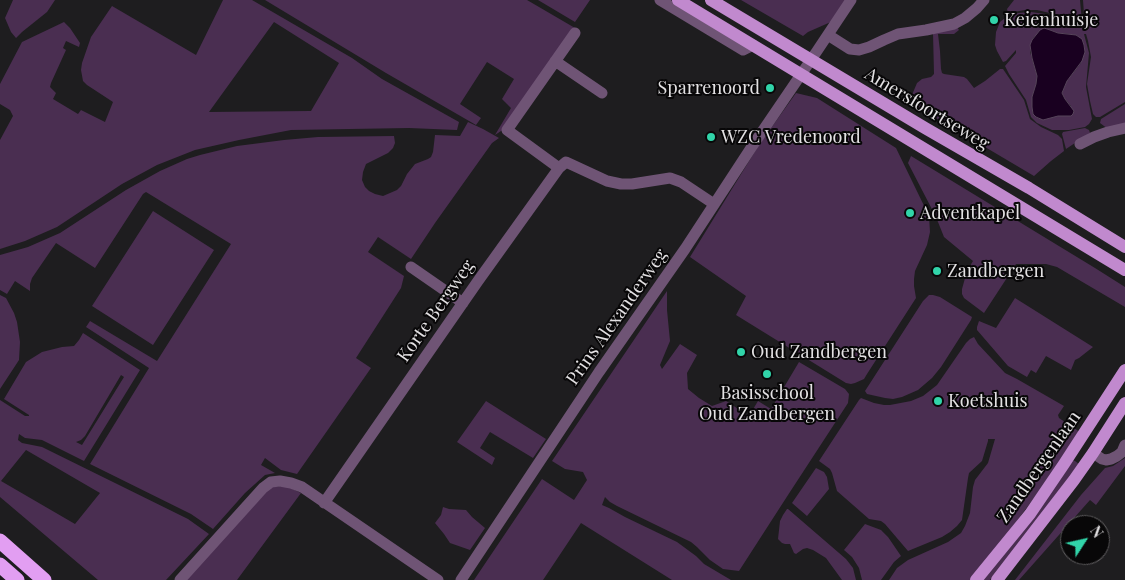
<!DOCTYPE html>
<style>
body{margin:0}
#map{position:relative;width:1125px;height:580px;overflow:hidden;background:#1e1d1f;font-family:"Playfair Display",serif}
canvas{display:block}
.north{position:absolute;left:1060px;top:515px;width:50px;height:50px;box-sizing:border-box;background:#080708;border:1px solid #605e60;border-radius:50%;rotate:55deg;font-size:14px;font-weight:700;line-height:20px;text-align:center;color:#e3e1e3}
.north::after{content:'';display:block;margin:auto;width:18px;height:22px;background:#31d4a9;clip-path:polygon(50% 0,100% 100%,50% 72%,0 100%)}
</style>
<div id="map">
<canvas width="1125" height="580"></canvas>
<div class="north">N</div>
</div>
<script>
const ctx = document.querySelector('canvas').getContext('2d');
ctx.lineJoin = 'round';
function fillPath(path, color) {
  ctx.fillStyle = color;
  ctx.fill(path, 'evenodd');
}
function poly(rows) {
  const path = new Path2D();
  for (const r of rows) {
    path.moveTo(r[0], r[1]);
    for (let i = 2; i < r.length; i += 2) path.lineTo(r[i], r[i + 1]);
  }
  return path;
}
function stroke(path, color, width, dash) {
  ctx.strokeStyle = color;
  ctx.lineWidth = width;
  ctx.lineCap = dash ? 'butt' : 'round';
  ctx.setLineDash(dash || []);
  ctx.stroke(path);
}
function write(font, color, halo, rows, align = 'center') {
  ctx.font = font + ' "Playfair Display",serif';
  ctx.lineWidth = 4;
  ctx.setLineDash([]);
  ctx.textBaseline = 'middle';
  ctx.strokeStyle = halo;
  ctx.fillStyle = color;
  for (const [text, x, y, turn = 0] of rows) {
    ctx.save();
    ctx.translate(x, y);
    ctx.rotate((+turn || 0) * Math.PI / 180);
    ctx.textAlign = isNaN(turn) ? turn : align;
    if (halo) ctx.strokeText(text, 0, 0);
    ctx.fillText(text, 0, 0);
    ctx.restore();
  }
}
fillPath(poly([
 [13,0,55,0,47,12,22,32,16,38,11,32,5,18],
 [223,0,252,0,352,58,382,79,459,122,457,130,409,128,291,130,239,140,195,150,157,165,122,184,57,227,25,241,0,249,0,140,13,116,10,110,0,104,0,84,22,42,64,22,70,28,80,43,79,47,66,41,63,48,66,50,51,83,50,87,56,93,53,99,78,114,81,110,105,122,113,102,87,85,83,81,81,70,82,63,91,37,112,6,196,55],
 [274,22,339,63,311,111,209,112],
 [265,0,527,0,575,28,504,129,495,135,511,108,502,99,514,79,487,62,460,104,481,118,476,125,386,73],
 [538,0,590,0,575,22],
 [741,0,847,0,833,21,808,32,803,36],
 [1014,0,1080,0,1082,23,1080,24,1073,18,1066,15,1054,14,1037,10,1025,10,1008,13,1007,9],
 [1083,0,1125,0,1125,102,1100,117,1096,117,1093,114,1090,101,1087,84,1091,57,1088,41,1086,34,1084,34,1089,53,1086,87,1092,119,1089,124,1085,127,1069,130,1052,130,1037,123,1031,117,1026,100,1009,74,1005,66,1016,53,1016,50,1006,61,1003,62,997,51,995,45,996,32,1000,22,1005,18,1018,13,1031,12,1045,14,1055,18,1061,16,1067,17,1073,20,1080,28,1085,28],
 [1044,28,1050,30,1058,33,1070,34,1078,36,1081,63,1067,81,1062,93,1065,99,1071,106,1040,119,1036,117,1033,114,1032,107,1033,95,1036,84,1037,76,1030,52,1032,40,1034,37],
 [957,27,959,30,954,34,938,34,940,51,941,69,942,73,944,74,964,77,967,79,974,88,985,81,1000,69,1003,69,1024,100,1030,119,1041,127,1058,135,1062,139,1064,151,1051,161,1034,176,909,102,917,83,922,79,931,77,934,74,933,33],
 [796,93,817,98,896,148,929,216,930,232,927,245,915,271,914,279,914,286,916,298,867,374,864,379,855,383,851,384,846,383,736,315,746,296,690,257,759,145],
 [1125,104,1125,125,1108,129,1100,123,1101,119],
 [468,122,483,129,499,138,492,143,435,223,411,259,378,237,368,252,404,276,401,288,356,358,371,368,297,474,281,470,265,458,261,465,275,473,265,475,245,493,213,529,191,514,90,464,149,368,86,327,90,321,157,361,231,244,146,192,143,194,95,268,56,243,32,278,30,284,30,291,15,281,7,294,0,290,0,255,28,247,60,233,126,190,160,171,187,159,200,155,237,146,284,140,318,137,394,136,395,143,393,148,388,153,366,164,363,172,362,180,365,187,369,191,375,194,383,196,397,190,401,186,407,174,415,164,428,159,431,157,433,152,435,135,460,136],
 [1085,128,1089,130,1090,133,1066,149,1062,134,1063,132],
 [911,156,1095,268,1125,287,1125,307,1057,267,1046,264,1016,264,984,313,964,298,962,294,962,289,967,271,973,261,944,237,936,217,908,163],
 [153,211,214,250,153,345,92,306],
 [667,291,667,310,670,341,660,365,662,369,680,344,697,355,687,373,688,389,699,398,712,406,726,401,749,416,758,401,771,409,799,362,845,389,849,394,848,403,788,495,739,571,723,569,710,560,697,547,691,542,617,506,610,502,605,497,602,505,609,508,625,517,677,542,696,556,704,564,731,580,672,580,581,523,543,580,474,580,542,479,574,500,587,480,583,472,565,469,552,461],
 [0,295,6,298,14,313,17,322,20,342,19,360,0,389],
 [929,295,933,295,940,297,972,317,971,320,941,367,932,378,918,390,902,397,893,399,885,398,867,394,865,391,923,301],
 [1015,298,1093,347,1079,358,1075,360,1071,370,1046,356,1036,373,1031,370,1027,377,1008,366,977,330,977,327,979,321,996,328],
 [83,333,140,370,84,461,42,440,25,438,19,434,18,440,22,443,42,447,188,519,209,534,166,580,98,580,0,497,0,400,25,416,29,416,29,415,4,399,26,362,42,352,62,347,74,346,79,340],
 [121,375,124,377,82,445,76,442,81,440,85,436],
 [26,450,100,493,75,524,1,481],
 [974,337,978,344,1005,373,1017,379,1064,406,1058,415,1059,418,1077,430,1079,432,1079,438,1001,542,970,580,889,580,897,568,908,560,948,542,961,533,965,526,970,513,973,487,975,480,988,463,995,439,988,439,988,441,982,461,969,473,968,478,962,520,957,526,950,532,942,537,908,551,885,524,881,521,869,519,837,491,832,473,830,469,819,461,859,400,861,398,874,403,884,405,890,405,911,401,923,396,937,385,966,343,970,339],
 [486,401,546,439,533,458,490,432,480,448,495,458,492,465,457,442],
 [1125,458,1125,466,1096,505,1090,500,1019,580,1015,580,1081,495,1105,468,1113,466],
 [1072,460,1075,461,1079,464,997,572,990,580,980,580],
 [816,468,824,472,827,477,829,489,807,516,792,503],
 [286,486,301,493,237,580,184,580,271,487],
 [443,507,449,509,466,510,472,517,485,528,470,550,450,543,444,534,435,523,441,515],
 [787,509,788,509,846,559,853,568,856,580,842,580,826,558,813,550,807,548,803,549,796,554,794,553,790,544,785,544,782,543,778,539,780,521,783,515],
 [865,524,881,530,888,537,901,556,894,562,881,580,862,580,859,568,852,557,844,550]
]), '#4a2e51');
const water = poly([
 [1044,28,1050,30,1058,33,1076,35,1082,39,1084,45,1085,52,1082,61,1067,81,1062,93,1065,99,1074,111,1073,114,1071,116,1058,116,1043,120,1036,117,1033,114,1032,107,1032,97,1036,84,1037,76,1032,58,1030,45,1032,40,1040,30,1044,28]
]);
fillPath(water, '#190020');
stroke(water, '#56445a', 1);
stroke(poly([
 [660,0,743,50,753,45],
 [828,35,850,49,859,50,869,47,884,40,898,34,926,30,954,24,965,18,977,8,984,0],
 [555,61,602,93],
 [1080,144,1094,137,1108,132,1125,128],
 [559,168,507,130,575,33],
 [411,267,463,303],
 [1093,453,1102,459,1106,460,1111,459,1117,456,1122,452,1125,445],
 [324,503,478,281,559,168,566,162,607,181,621,184,632,184,670,178,681,182,714,204],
 [180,580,263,488,271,482,280,481,291,483,302,487,438,580],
 [461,580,599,372,685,249,751,148,817,51,851,0]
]), '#6f5475', 11);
stroke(poly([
 [678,0,1125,270],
 [711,0,925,128,1029,188,1125,247],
 [976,580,1030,514,1064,464,1125,370],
 [997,580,1074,480,1093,453,1125,403]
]), '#c189ce', 12);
stroke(poly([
 [0,541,44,580],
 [0,565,17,580]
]), '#e29ef2', 15);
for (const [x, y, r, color] of [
 [994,20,5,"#31d4a9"],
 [770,88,5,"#31d4a9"],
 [711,137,5,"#31d4a9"],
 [910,213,5,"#31d4a9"],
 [937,271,5,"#31d4a9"],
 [741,352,5,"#31d4a9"],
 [767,374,5,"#31d4a9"],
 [938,401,5,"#31d4a9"]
]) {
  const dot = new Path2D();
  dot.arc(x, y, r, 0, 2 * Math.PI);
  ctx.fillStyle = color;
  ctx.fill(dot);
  stroke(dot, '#080708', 2);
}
write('18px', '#e3e1e3', '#080708', [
 ["Keienhuisje",1004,20],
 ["Sparrenoord",760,88,"right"],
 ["WZC Vredenoord",721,137],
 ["Adventkapel",920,213],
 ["Zandbergen",947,271],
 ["Oud Zandbergen",751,352],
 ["Basisschool",767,393,"center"],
 ["Oud Zandbergen",767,414,"center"],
 ["Koetshuis",948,401]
], 'left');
write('18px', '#e3e1e3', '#080708', [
 ["Amersfoortseweg",927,109,31],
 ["Korte Bergweg",436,311,-55],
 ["Prins Alexanderweg",617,317,-55],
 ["Zandbergenlaan",1039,467,-55]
]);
</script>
